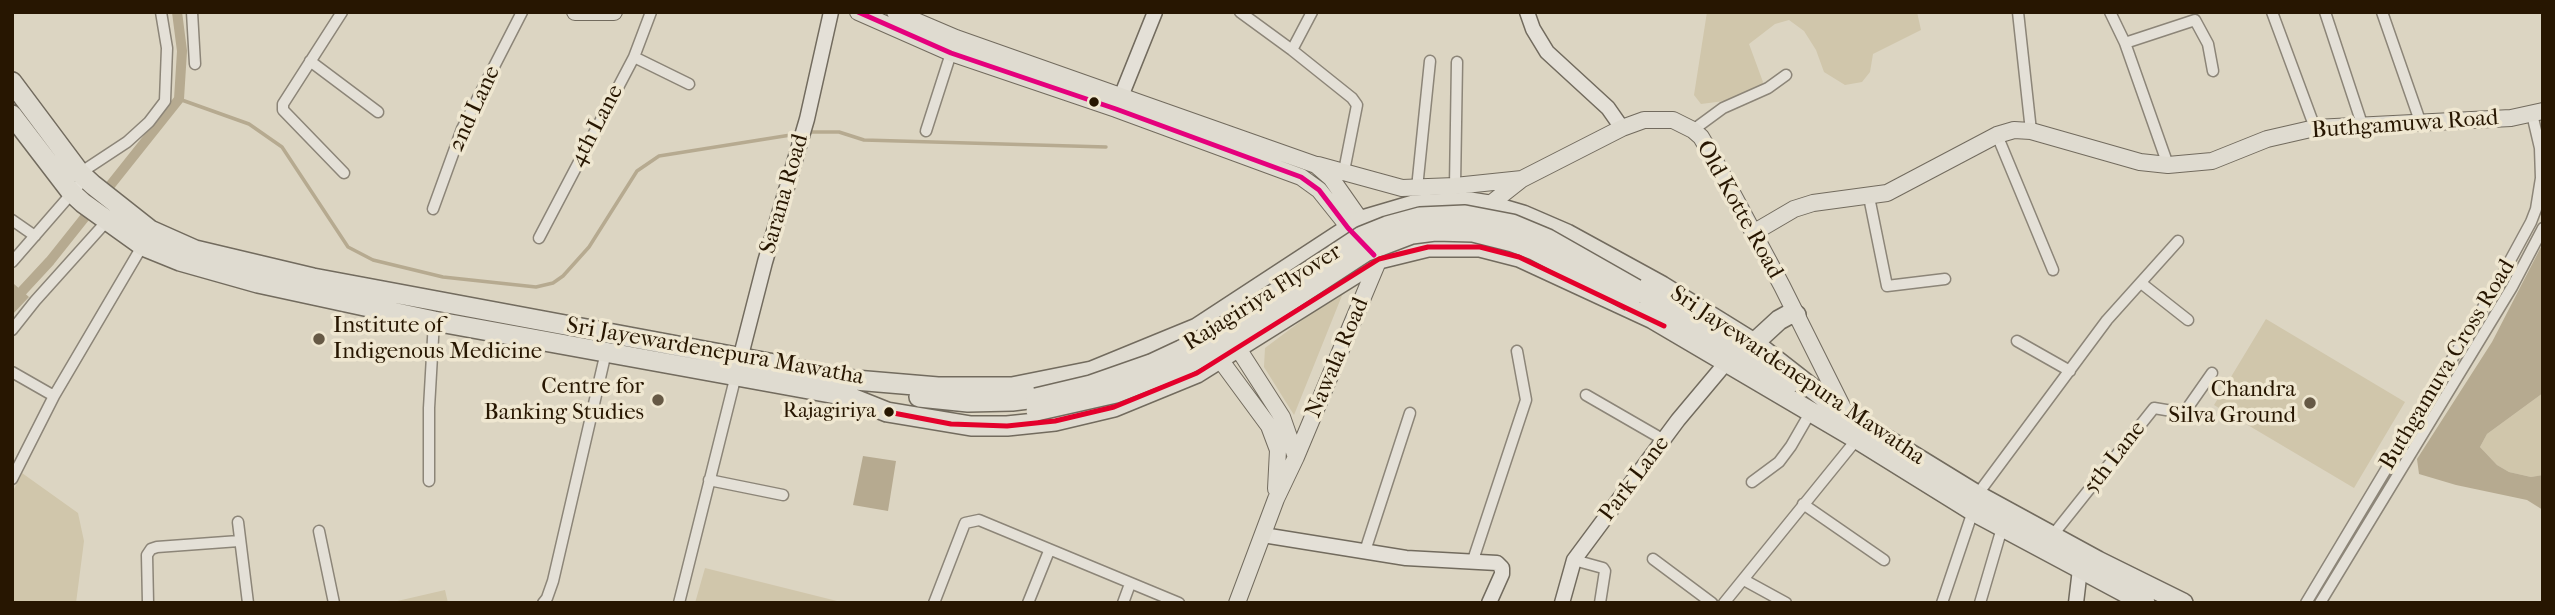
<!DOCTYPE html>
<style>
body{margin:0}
#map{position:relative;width:2555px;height:615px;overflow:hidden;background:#dcd5c2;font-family:"IM FELL French Canon",serif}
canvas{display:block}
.frame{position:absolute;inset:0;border:14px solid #271601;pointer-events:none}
</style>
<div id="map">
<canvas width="2555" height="615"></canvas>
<div class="frame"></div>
</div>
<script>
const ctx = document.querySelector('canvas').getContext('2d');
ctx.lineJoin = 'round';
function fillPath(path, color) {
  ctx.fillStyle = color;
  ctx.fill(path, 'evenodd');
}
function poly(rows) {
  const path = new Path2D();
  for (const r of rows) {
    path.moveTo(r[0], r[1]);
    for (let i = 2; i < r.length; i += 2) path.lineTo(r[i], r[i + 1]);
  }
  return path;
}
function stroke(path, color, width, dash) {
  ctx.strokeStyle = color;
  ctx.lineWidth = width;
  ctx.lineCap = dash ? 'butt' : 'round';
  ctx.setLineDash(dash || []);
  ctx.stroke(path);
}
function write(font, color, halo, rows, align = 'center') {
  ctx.font = font + ' "IM FELL French Canon",serif';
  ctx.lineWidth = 7;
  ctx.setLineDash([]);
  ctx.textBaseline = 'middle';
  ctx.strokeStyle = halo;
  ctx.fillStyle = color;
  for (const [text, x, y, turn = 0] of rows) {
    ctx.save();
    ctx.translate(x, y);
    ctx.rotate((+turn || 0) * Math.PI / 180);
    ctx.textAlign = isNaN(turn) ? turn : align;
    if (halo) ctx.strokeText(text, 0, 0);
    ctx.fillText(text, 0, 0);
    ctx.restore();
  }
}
fillPath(poly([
 [1707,12,1917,12,1921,30,1873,54,1870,72,1862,82,1845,85,1824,72,1816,50,1804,31,1789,20,1775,24,1749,44,1763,82,1755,97,1701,104,1694,95],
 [1345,288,1294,415,1264,367,1265,348],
 [2266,319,2405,402,2354,488,2214,405],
 [2543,393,2543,475,2531,477,2509,472,2497,465,2480,447,2487,434],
 [22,473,78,513,84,541,76,603,12,603,12,493],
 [705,568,845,603,695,603],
 [445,590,448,603,393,603,393,602]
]), '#d0c6ab');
fillPath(poly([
 [2543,243,2543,393,2487,434,2480,447,2497,465,2509,472,2531,477,2543,475,2543,510,2527,500,2456,485,2419,474,2417,459,2492,342],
 [14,284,29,297,12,315,12,286],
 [863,456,896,461,888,511,853,505]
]), '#b6aa90');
stroke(poly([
 [179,99,249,124,282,147,348,247,373,260,443,277,536,287,553,283,563,276,589,247,637,171,659,156,797,134],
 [808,132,839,132,864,140,1106,147]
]), '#b6aa90', 3.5);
stroke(poly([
 [12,302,50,261,179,99,182,51,177,12]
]), '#b6aa90', 10);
const street = poly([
 [192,12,195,64],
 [342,12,283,104,283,110,344,173],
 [1240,12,1292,50,1352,98,1357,105,1344,171],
 [2018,12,2031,131],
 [2110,12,2125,43,2168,165],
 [2272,12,2315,128],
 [2325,12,2362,124],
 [2382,12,2420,121],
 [2125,43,2195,20,2208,44,2213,71],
 [1292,50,1312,12],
 [634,57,689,84],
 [310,61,378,112],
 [1693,130,1723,108,1768,88,1786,75],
 [926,131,953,47],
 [1997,135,2053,270],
 [80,173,127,142,149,122,165,101,167,48,161,12],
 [1455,186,1457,62],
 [1417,188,1430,61],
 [1869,197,1887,286,1945,279],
 [433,209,462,129,522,12],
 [12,220,35,236],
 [539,238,634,57,651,12],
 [12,262,85,178],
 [2141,283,2188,320],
 [12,330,35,301,106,222],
 [2017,341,2070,371],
 [12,372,54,396],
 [1586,395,1664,440],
 [12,479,54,396,144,243],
 [709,480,783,495],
 [429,481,429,408,434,321],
 [1752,482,1779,462,1791,446,1810,413],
 [1977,495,2107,320,2178,241],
 [1803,504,1884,560],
 [238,522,248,603],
 [319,531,334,603],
 [2052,536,2154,408,2184,413,2212,373],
 [1365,551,1410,413],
 [1653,559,1712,603],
 [1574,560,1603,568,1605,571,1600,603],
 [1472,563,1526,400,1517,351],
 [1744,580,1786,603],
 [148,603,147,555,151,549,157,547,239,541],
 [543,603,547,598,553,581,606,352],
 [679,603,736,375],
 [934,603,965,523,979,520,1179,603],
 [1028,603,1049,551],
 [1123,603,1130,584],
 [1724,603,1857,439],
 [1942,603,1973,511],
 [1980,603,2002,528],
 [2306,603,2500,279,2531,222,2536,209,2541,178,2540,148,2532,114],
 [2320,603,2512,287,2543,228]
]);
const secondary = poly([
 [1527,12,1533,29,1547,52,1608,108,1622,128],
 [1118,104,1155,12],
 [738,367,765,262,807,119,831,12],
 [1263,535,1406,558,1497,563,1502,568,1502,574,1489,603],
 [1562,603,1574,560,1678,420,1725,364],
 [2076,603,2080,569]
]);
const primary = poly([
 [575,12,614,12],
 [858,12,951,53,1116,109,1301,177,1319,190,1355,235],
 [895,12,956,38,1316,165,1331,178,1366,228],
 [1318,165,1402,188,1455,186,1522,179],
 [1489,205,1522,179,1622,128,1644,120,1673,120,1693,130,1701,137,1715,161,1782,286,1845,412],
 [1753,233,1794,209,1813,203,1887,193,1997,135,2014,130,2031,131,2140,162,2168,165,2212,161,2267,139,2315,128,2511,118,2543,111],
 [1232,339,1282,417,1296,457],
 [1213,350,1269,426,1278,450,1276,489],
 [1237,603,1276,499,1296,457,1379,259]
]);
const highway = poly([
 [12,82,80,173,93,185,150,230,195,250,313,278,769,363,843,379,938,387,1012,387,1092,371,1197,328,1362,220,1413,205,1470,202,1489,205,1523,215,1567,234,1662,286,1754,343,1845,414,1977,495,2098,561,2183,603],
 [12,115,71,192,83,203,143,246,180,261,258,283,434,321,847,396,887,412,971,426,1007,426,1055,421,1114,407,1197,373,1379,259,1428,247,1480,247,1519,257,1653,319,1857,439,1973,511,2145,603],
 [1636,289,1790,383],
 [1754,343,1779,320,1790,314,1796,315],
 [919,397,968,402,1012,401,1036,398]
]);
stroke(street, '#8c8578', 13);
stroke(secondary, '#726b5e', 17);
stroke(primary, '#726b5e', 18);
stroke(highway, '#726b5e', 22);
stroke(street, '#e4e0d7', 10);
stroke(secondary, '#e4e0d7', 14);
stroke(primary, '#dfdbd0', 16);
stroke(highway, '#dfdbd0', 19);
const highwayBridge = poly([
 [1036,398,1091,385,1151,364,1181,350,1213,334,1362,236,1387,226,1420,217,1465,215,1512,224,1548,239,1636,289],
 [1036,411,1116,393,1183,367,1218,348,1365,252,1412,234,1435,231,1473,232,1513,242,1534,250,1630,301]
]);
stroke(highwayBridge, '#726b5e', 22, []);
stroke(highwayBridge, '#dfdbd0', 19);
stroke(poly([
 [858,12,951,53,1116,109,1301,177,1319,190,1348,228,1374,255]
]), '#e5007d', 5);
stroke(poly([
 [888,412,951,424,1007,426,1055,421,1114,407,1197,373,1379,259,1428,247,1480,247,1519,257,1664,326]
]), '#e4002b', 5);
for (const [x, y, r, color] of [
 [1094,102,6,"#271601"],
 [319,339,7,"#665945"],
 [658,400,7,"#665945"],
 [2310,403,7,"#665945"],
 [889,412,6,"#271601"]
]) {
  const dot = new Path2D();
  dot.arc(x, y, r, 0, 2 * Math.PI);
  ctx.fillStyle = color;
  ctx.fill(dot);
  stroke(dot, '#efe7d1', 2.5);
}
write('21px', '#271601', '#efe7d1', [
 ["Rajagiriya",876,412]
], 'right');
write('23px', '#271601', '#efe7d1', [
 ["2nd Lane",475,109,-65],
 ["Buthgamuwa Road",2405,125,-4],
 ["4th Lane",597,126,-62],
 ["Sarana Road",785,194,-74],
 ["Old Kotte Road",1739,210,61],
 ["Rajagiriya Flyover",1263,298,-32],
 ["Sri Jayewardenepura Mawatha",715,352,10],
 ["Nawala Road",1338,358,-67],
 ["Buthgamuva Cross Road",2448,365,-59],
 ["Sri Jayewardenepura Mawatha",1797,376,34],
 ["5th Lane",2115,458,-52],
 ["Park Lane",1635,479,-53]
]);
write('23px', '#271601', '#efe7d1', [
 ["Institute of",333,326,"left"],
 ["Indigenous Medicine",333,352,"left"],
 ["Centre for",644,387],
 ["Banking Studies",644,413],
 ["Chandra",2296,390],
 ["Silva Ground",2296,416]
], 'right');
</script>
